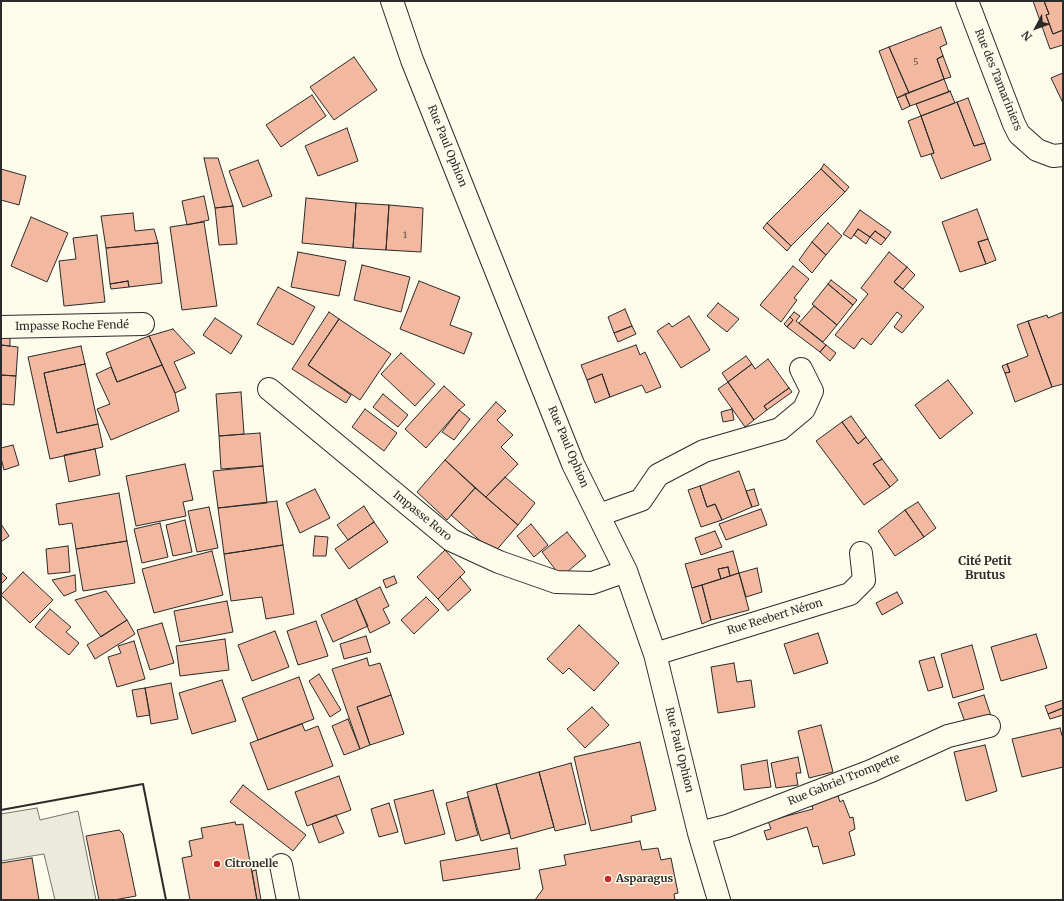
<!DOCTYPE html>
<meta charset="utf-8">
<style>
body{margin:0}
#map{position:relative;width:1064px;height:901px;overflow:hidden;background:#fdfbea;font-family:Merriweather,serif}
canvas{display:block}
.frame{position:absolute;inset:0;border:2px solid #2b2b2b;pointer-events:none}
.north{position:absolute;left:1016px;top:8px;width:40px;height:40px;-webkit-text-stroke:3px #fdfbea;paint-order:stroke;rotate:229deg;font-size:11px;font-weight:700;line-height:16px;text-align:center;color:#2b2b2b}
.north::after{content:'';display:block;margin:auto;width:14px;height:18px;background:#2b2b2b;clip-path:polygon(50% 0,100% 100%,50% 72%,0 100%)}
</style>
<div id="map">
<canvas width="1064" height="901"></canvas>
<div class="frame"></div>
<div class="north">N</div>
</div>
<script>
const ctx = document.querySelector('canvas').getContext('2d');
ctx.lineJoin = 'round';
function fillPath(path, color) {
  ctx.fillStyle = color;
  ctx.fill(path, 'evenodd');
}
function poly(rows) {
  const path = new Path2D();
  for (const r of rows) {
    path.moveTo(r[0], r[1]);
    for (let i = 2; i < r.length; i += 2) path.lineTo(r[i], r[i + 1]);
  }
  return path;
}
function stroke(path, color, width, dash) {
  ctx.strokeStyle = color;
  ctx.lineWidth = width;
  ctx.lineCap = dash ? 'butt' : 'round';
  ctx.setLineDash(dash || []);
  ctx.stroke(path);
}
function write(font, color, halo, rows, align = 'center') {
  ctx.font = font + ' Merriweather,serif';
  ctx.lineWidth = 3;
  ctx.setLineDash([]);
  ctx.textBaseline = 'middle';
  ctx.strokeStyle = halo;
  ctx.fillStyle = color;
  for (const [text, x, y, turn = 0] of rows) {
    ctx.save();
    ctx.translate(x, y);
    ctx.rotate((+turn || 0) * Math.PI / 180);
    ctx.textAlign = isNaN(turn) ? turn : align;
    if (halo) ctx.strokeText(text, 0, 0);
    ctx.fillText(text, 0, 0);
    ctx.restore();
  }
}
const parking = poly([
 [37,808,40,820,78,811,96,900,55,900,44,854,1,861,1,814,37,808]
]);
fillPath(parking, '#eceadb');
stroke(parking, '#74746e', 1);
const building = poly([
 [1033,1,1044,1,1049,14,1046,15,1053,34,1063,30,1063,45,1050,49,1033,1],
 [1044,1,1063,1,1063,30,1053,34,1046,15,1049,14,1044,1],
 [941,27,947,44,940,47,943,56,937,59,944,79,909,93,889,47,941,27],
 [889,47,909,93,897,98,879,51,889,47],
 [943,56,951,77,944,79,937,59,943,56],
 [354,57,377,90,334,120,310,87,354,57],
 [1063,73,1063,103,1051,78,1063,73],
 [944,79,949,92,910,106,905,94,944,79],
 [950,91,955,103,921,116,916,104,950,91],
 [905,94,910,106,902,110,897,98,905,94],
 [312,95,326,116,281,147,266,125,312,95],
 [968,98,985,143,974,146,957,102,968,98],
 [957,102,974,146,985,143,991,160,941,179,931,154,934,153,921,116,957,102],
 [921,116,934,153,921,157,908,121,921,116],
 [347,128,358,161,318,176,305,146,347,128],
 [204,158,218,158,233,206,215,208,204,158],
 [258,160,272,196,243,207,229,171,258,160],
 [824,164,849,187,845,192,821,169,824,164],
 [1,169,26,176,19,205,1,200,1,169],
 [821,169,845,192,791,246,767,223,821,169],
 [204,196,209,220,187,225,182,201,204,196],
 [306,198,356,203,353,248,302,243,306,198],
 [356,203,389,205,386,250,353,248,356,203],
 [389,205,423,208,421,252,386,250,389,205],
 [233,206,237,244,219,245,215,208,233,206],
 [977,209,988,239,978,242,986,264,960,272,942,222,977,209],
 [860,210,891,232,886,239,875,231,870,237,858,229,851,239,843,234,860,210],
 [133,213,135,231,154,229,158,243,106,248,101,216,133,213],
 [31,217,68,233,47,282,11,266,31,217],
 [204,222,217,306,182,310,170,227,204,222],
 [767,223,791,246,787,251,763,228,767,223],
 [828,223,842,236,826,255,812,242,828,223],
 [858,229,870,237,866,244,854,235,858,229],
 [875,231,886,239,881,245,870,237,875,231],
 [97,235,105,302,64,306,59,261,76,259,73,238,97,235],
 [988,239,996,260,986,264,978,242,988,239],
 [812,242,826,255,812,273,799,260,812,242],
 [158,243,162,283,129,287,128,281,110,284,106,248,158,243],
 [298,252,346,261,339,296,291,287,298,252],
 [889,252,907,267,894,282,924,307,902,333,894,327,902,316,897,312,871,345,862,338,854,349,835,335,868,294,861,288,889,252],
 [362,265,410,277,401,312,354,300,362,265],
 [793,266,809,279,794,298,797,300,781,322,760,305,793,266],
 [907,267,915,275,903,289,894,282,907,267],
 [831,280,857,300,853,305,828,284,831,280],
 [128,281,129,287,111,289,110,284,128,281],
 [419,281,460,297,450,325,472,333,464,354,400,329,419,281],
 [828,284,853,305,837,325,812,304,828,284],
 [278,287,315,307,293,345,257,324,278,287],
 [718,303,739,319,727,332,707,316,718,303],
 [814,306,837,325,823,342,799,323,814,306],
 [625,309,632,326,614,333,608,317,625,309],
 [329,312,339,319,308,365,351,395,346,403,292,369,329,312],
 [794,312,800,316,796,321,826,345,820,352,787,327,793,320,790,317,794,312],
 [1063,312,1063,384,1052,387,1028,321,1047,315,1048,318,1063,312],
 [689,316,710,350,681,368,657,331,669,323,672,327,689,316],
 [790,317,793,320,787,327,784,324,790,317],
 [215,318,242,336,231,354,203,335,215,318],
 [339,319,391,354,360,400,308,365,339,319],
 [1028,321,1052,387,1015,402,1005,373,1010,372,1007,364,1028,356,1017,325,1028,321],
 [632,326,636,334,618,342,614,333,632,326],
 [173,329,195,353,174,362,186,388,175,393,149,336,173,329],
 [1,333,10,334,10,346,1,345,1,333],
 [149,336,162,365,117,382,106,353,149,336],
 [1,345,18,347,16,376,1,375,1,345],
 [636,345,640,355,645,352,661,387,646,393,642,385,610,397,602,374,587,380,581,365,636,345],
 [826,345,836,353,830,361,820,352,826,345],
 [81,346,85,364,44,373,57,433,98,424,103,447,50,459,28,357,81,346],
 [401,353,435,384,415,406,381,374,401,353],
 [746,356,752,364,728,382,722,373,746,356],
 [768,359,789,388,764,406,767,410,754,420,728,382,752,364,755,369,768,359],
 [85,364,98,424,57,433,44,373,85,364],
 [1007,364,1010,372,1005,373,1002,366,1007,364],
 [162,365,175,393,179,411,111,440,97,409,110,404,96,374,111,367,117,382,162,365],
 [602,374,610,397,595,403,587,380,602,374],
 [1,375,16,376,14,405,1,404,1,375],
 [948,380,973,413,940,439,915,405,948,380],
 [728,382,754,420,745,427,718,389,728,382],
 [444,386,465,405,459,410,426,448,405,429,444,386],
 [789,388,792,392,767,410,764,406,789,388],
 [241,392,244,434,219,436,216,394,241,392],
 [383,394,408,415,398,427,373,407,383,394],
 [496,402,506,411,497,420,513,435,501,447,518,464,486,497,445,460,496,402],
 [365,409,397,433,384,451,352,427,365,409],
 [732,409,734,420,723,422,721,412,732,409],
 [459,410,470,419,454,440,442,432,459,410],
 [851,416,866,437,858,444,842,422,851,416],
 [842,422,858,444,866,437,882,459,873,464,890,487,864,505,816,441,842,422],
 [260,433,263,466,221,469,219,436,260,433],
 [13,445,19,465,4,470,1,458,1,448,13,445],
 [95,449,100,475,69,482,64,455,95,449],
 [882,459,898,480,890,487,873,464,882,459],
 [445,460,475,488,447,520,417,492,445,460],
 [185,464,193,500,183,502,186,516,136,526,126,476,185,464],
 [263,466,267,503,218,508,213,471,263,466],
 [739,471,752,507,722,520,715,504,707,507,700,486,739,471],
 [505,477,535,503,518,525,486,497,505,477],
 [700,486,707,507,715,504,722,520,701,527,688,490,700,486],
 [475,488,518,525,494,553,451,515,475,488],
 [315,489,330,518,300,533,286,503,315,489],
 [754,489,759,505,752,507,746,491,754,489],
 [119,493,127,541,76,549,72,523,59,525,56,504,119,493],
 [277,501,283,545,224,554,218,508,277,501],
 [918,502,936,528,924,537,905,510,918,502],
 [364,506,374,522,348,540,337,525,364,506],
 [209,507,218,548,197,552,188,511,209,507],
 [761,509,767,525,726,540,719,524,761,509],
 [905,510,924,537,895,556,878,531,905,510],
 [185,520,192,552,173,556,166,525,185,520],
 [374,522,388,542,349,569,335,549,374,522],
 [160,523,168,557,142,563,134,529,160,523],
 [1,524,9,536,1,542,1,524],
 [531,524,548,545,534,557,517,536,531,524],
 [715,531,722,547,701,555,695,538,715,531],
 [567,532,586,556,561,577,542,552,567,532],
 [315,536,328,537,326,556,313,556,315,536],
 [127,541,135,583,83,591,76,549,127,541],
 [283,545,294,614,266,619,262,597,231,601,224,554,283,545],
 [68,546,70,572,48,574,46,549,68,546],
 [445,550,465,572,438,599,417,577,445,550],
 [212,551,223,595,154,613,142,569,212,551],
 [733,551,739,573,730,576,728,567,718,569,721,579,692,588,685,564,733,551],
 [728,567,730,576,721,579,718,569,728,567],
 [757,568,762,592,746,597,739,573,757,568],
 [1,572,7,578,1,584,1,572],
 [23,572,53,600,30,623,1,595,23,572],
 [739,573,749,610,711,620,702,585,739,573],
 [75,575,76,591,64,596,52,580,75,575],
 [394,576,397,583,386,588,383,580,394,576],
 [460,577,471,590,448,611,438,599,460,577],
 [702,585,711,620,702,624,692,588,702,585],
 [380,587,389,606,383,609,390,623,370,633,356,599,380,587],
 [106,591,127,620,101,637,75,600,106,591],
 [897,592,903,603,882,615,876,603,897,592],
 [426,597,439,610,414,634,401,620,426,597],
 [356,599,368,626,333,642,321,615,356,599],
 [227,601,233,632,180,642,174,611,227,601],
 [50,609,71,627,66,632,79,643,69,655,35,627,50,609],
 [127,620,135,634,95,659,87,645,127,620],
 [316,621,328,656,298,665,287,631,316,621],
 [162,623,174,663,150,670,137,630,162,623],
 [579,625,619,663,594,691,569,668,563,674,547,659,579,625],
 [275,631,289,667,252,681,238,645,275,631],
 [818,633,828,663,794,674,784,644,818,633],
 [1036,634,1047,668,1001,681,991,647,1036,634],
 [366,636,371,652,344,659,340,644,366,636],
 [225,639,229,670,180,676,176,646,225,639],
 [134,641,145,679,117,687,108,657,121,653,118,646,134,641],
 [972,645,984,689,953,698,941,654,972,645],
 [934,657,943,687,928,691,919,661,934,657],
 [367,658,369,666,380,663,391,695,357,707,370,745,360,749,332,669,367,658],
 [734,663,737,682,751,680,755,707,718,713,711,667,734,663],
 [319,674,341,710,330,717,309,681,319,674],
 [299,677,314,719,258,740,242,698,299,677],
 [222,680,236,721,192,734,179,693,222,680],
 [171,683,178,719,151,724,145,688,171,683],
 [145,688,150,715,137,717,132,690,145,688],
 [391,695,404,734,370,745,357,707,391,695],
 [984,695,991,716,966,725,958,703,984,695],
 [1063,700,1063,708,1048,714,1045,706,1063,700],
 [592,707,609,725,585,748,567,729,592,707],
 [1063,708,1063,715,1050,719,1048,714,1063,708],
 [348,719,360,749,344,755,332,726,348,719],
 [302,724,305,731,318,726,333,766,268,790,250,743,302,724],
 [821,725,833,772,809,778,798,731,821,725],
 [1060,728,1063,739,1063,767,1022,777,1012,739,1060,728],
 [640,742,656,810,631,816,632,822,591,831,574,757,640,742],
 [985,745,997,791,966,801,954,752,985,745],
 [798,757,801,773,796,773,798,785,776,788,771,763,798,757],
 [767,760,771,787,744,790,741,765,767,760],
 [571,763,586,824,555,831,539,772,571,763],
 [539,772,554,827,511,839,496,784,539,772],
 [339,776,351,810,307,826,295,792,339,776],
 [496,784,510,833,481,841,467,792,496,784],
 [243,785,306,835,293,851,230,802,243,785],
 [433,790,445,834,405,844,394,800,433,790],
 [838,796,840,802,843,800,850,818,853,817,855,829,849,832,855,855,823,864,818,846,813,847,807,827,767,840,764,831,771,829,768,821,813,809,811,803,838,796],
 [468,797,478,835,456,841,446,803,468,797],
 [389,803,398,832,379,837,371,809,389,803],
 [336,815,344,833,319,843,312,824,336,815],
 [235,822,236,825,243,824,257,900,190,900,182,858,192,856,189,841,203,838,201,828,235,822],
 [119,830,123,834,136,896,114,900,99,900,86,836,119,830],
 [640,841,642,850,658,848,661,860,671,858,678,893,674,894,675,900,535,900,543,889,539,870,566,865,564,855,640,841],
 [517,848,520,869,443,881,440,861,517,848],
 [32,858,39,900,1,900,1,863,32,858],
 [256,870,261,900,257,900,252,871,256,870]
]);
fillPath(building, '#f2b8a0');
stroke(building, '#2b2b2b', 1);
const minor = poly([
 [392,1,412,60,573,464,626,571,655,654,699,833,719,900],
 [967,1,1014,124,1019,134,1037,150,1053,156,1063,155],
 [1,327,143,324],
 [269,389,451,540,499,562,556,582,592,583,626,571],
 [599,515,641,500,658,475,704,451,780,429,804,409,812,391,801,369],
 [655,654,850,594,864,580,861,553],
 [699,833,727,826,871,771,948,736,989,726],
 [281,865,288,900]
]);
stroke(minor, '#2b2b2b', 24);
stroke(minor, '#fdfbea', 22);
stroke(poly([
 [1,810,143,784,166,900]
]), '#2b2b2b', 2);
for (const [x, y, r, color] of [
 [217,864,4,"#c62828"],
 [608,879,4,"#c62828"]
]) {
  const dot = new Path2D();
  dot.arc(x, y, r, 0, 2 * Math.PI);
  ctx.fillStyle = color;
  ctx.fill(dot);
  stroke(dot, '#fdfbea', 1.5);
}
write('9px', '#5d4e48', null, [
 ["5",916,62],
 ["1",405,235]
]);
write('11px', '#2b2b2b', '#fdfbea', [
 ["Rue des Tamariniers",998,80,68],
 ["Rue Paul Ophion",447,146,68],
 ["Impasse Roche Fendé",72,326,-1],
 ["Rue Paul Ophion",568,447,67],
 ["Impasse Roro",422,516,39],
 ["Rue Reebert Néron",775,617,-17],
 ["Rue Paul Ophion",679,750,76],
 ["Rue Gabriel Trompette",844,780,-22]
]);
write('bold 11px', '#2b2b2b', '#fdfbea', [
 ["Citronelle",225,864],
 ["Asparagus",616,879]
], 'left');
write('bold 12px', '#2b2b2b', '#fdfbea', [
 ["Cité Petit",985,562],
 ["Brutus",985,576]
]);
</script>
